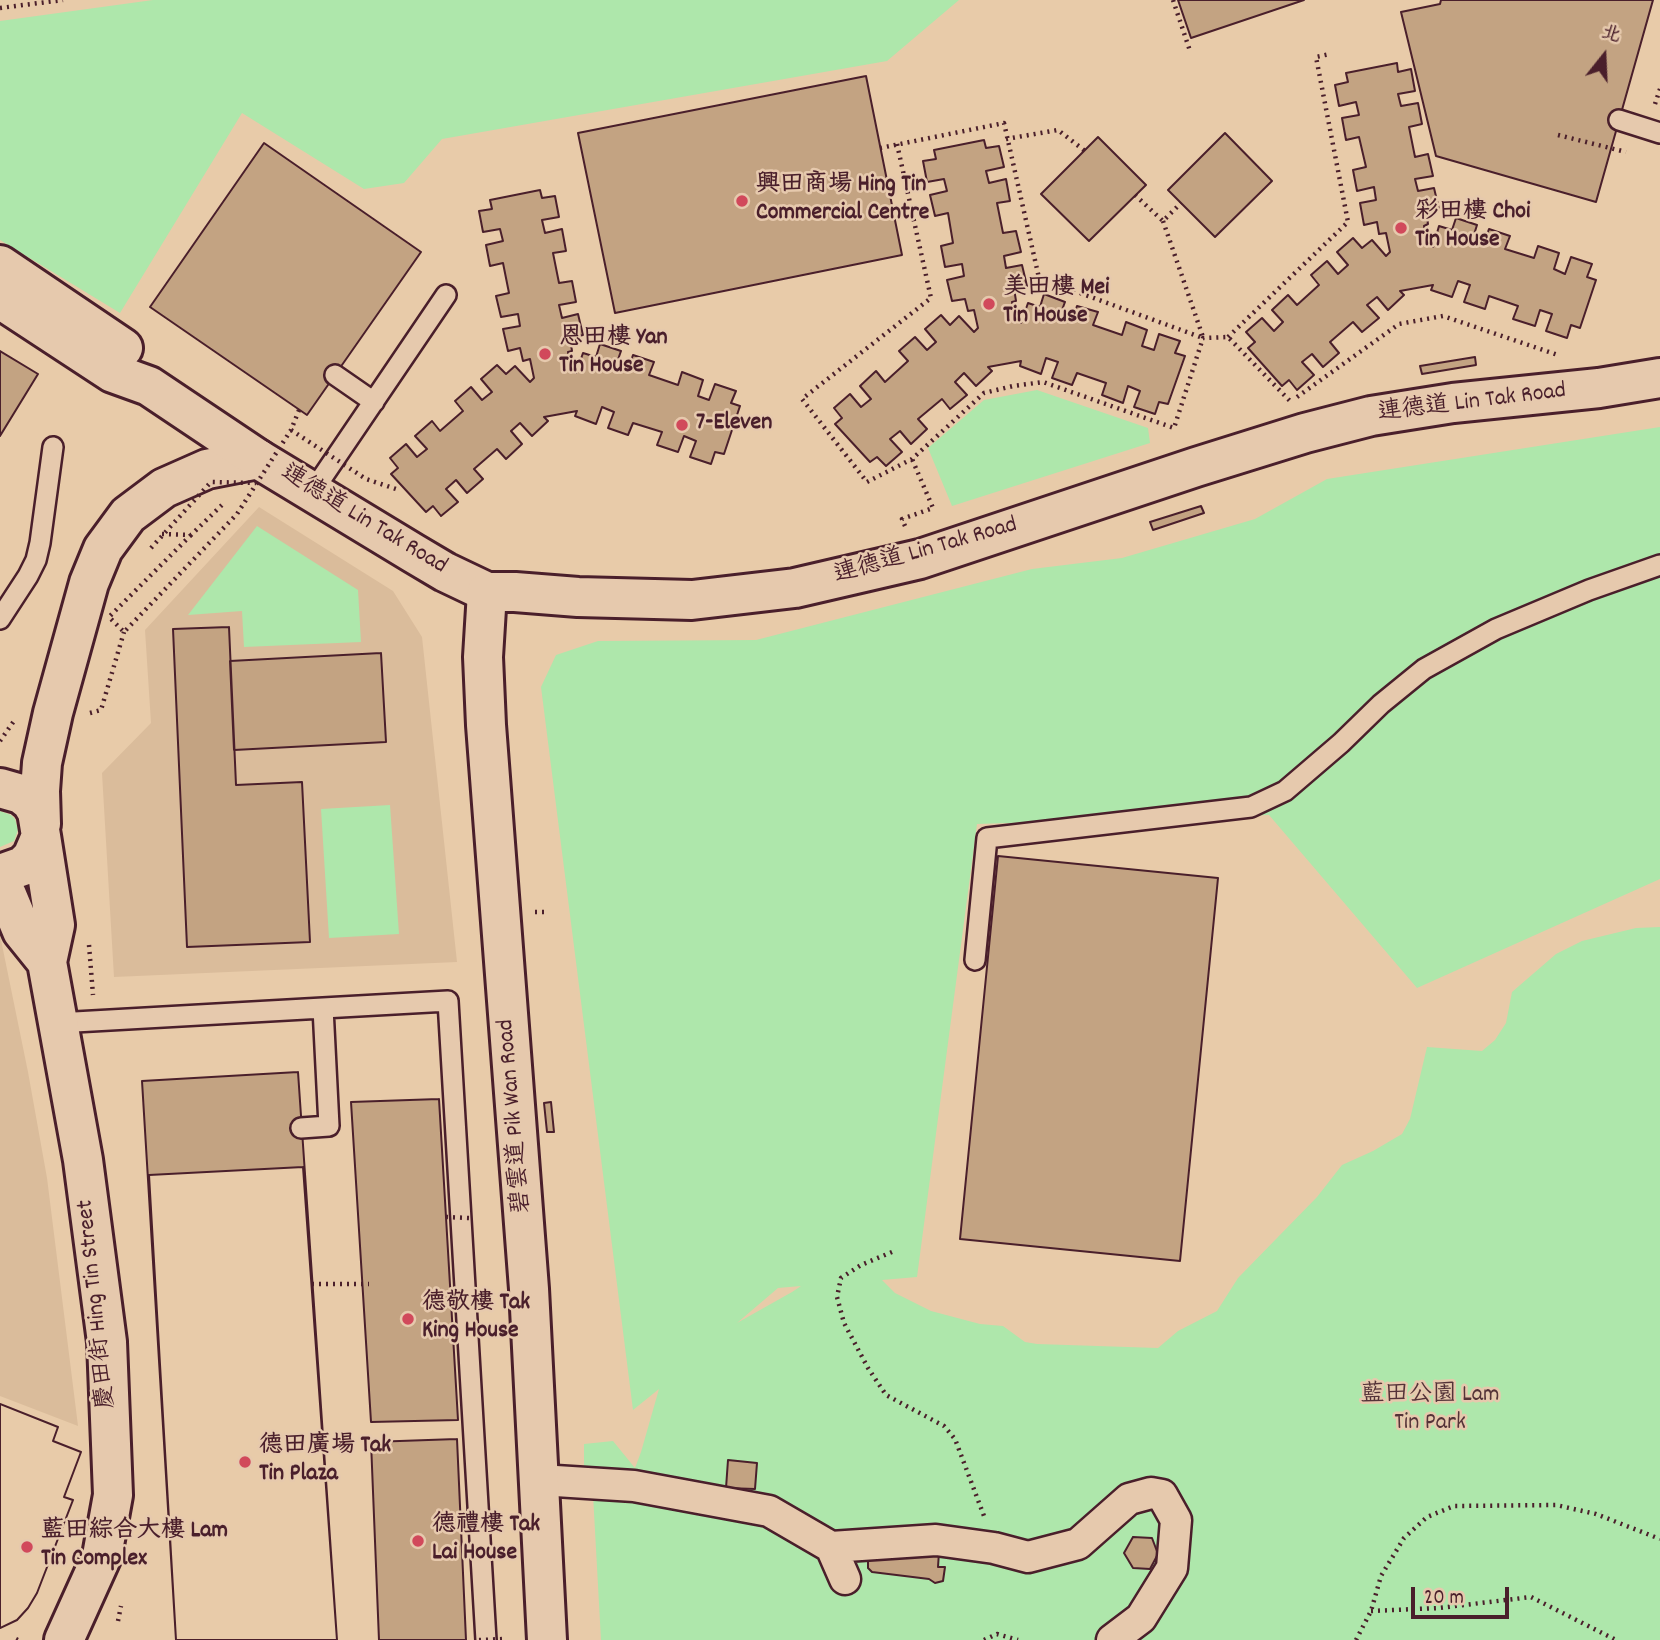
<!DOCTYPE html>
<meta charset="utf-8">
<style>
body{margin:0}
#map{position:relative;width:1660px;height:1640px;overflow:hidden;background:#e8cba9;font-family:Dekko,"LXGW WenKai TC",sans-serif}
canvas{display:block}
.north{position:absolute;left:1569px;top:21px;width:70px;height:70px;-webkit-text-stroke:5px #e6c9ad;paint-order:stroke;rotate:18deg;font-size:19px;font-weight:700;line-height:28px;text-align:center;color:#4a1f2b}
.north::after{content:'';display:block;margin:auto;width:24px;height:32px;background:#4a1f2b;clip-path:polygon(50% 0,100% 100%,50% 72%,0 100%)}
.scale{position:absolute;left:1411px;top:1587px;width:98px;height:32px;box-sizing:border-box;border:4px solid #4a1f2b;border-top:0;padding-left:9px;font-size:21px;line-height:24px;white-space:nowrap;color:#4a1f2b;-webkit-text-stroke:5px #e6c9ad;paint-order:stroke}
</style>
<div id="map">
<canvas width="1660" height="1640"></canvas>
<div class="north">北</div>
<div class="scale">20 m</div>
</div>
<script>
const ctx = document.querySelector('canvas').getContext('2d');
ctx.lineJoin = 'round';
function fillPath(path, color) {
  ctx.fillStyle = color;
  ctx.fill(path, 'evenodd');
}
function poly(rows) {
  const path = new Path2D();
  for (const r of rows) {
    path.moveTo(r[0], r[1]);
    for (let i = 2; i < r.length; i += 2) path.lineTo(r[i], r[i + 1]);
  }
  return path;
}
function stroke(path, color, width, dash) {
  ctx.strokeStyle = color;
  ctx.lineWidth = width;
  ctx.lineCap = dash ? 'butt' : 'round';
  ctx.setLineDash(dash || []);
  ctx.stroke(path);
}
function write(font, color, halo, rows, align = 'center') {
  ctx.font = font + ' Dekko,"LXGW WenKai TC",sans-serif';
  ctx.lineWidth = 5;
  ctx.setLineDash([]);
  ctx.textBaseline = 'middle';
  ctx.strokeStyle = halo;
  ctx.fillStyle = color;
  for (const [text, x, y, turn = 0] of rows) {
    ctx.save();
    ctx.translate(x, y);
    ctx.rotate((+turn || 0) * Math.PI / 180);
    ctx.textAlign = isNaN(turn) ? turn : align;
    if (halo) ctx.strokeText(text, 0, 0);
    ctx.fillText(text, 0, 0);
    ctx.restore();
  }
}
fillPath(poly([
 [259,507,393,591,422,637,457,962,114,977,102,773,151,723,145,630],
 [0,935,28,1072,47,1178,78,1426,0,1396]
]), '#dabc9b');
fillPath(poly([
 [153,0,959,0,887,61,442,139,404,183,364,189,242,113,120,313,0,240,0,21],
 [1037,390,1148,428,1150,443,952,506,928,448,984,400],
 [1660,427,1660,879,1417,988,1269,815,977,824,917,1277,882,1280,895,1293,931,1311,980,1324,1003,1326,1025,1342,1037,1344,1158,1348,1178,1331,1217,1311,1238,1278,1317,1197,1342,1165,1373,1151,1402,1134,1410,1119,1427,1047,1482,1051,1495,1040,1506,1023,1512,992,1556,954,1582,941,1636,928,1660,927,1660,1640,601,1640,592,1476,584,1475,584,1444,613,1441,635,1468,641,1452,659,1389,633,1410,541,687,556,655,598,641,756,640,1032,569,1122,558,1255,519,1327,479],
 [801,1286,792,1292,737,1323,778,1288],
 [257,526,358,590,361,642,244,647,242,611,188,615],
 [390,805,399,934,329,938,321,809],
 [0,811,11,815,15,819,18,830,14,841,0,847]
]), '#aee7ab');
const building = poly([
 [1178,0,1304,0,1191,38,1178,0],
 [1441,0,1653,0,1596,202,1436,156,1401,12,1440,4,1441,0],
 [1397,63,1398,72,1411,69,1415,91,1398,94,1401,106,1418,103,1422,124,1409,127,1415,157,1428,154,1433,176,1415,179,1418,191,1434,188,1439,209,1426,212,1428,224,1424,226,1428,245,1433,247,1439,226,1452,230,1456,218,1477,225,1472,241,1483,245,1489,229,1510,236,1505,249,1534,258,1538,246,1559,253,1554,269,1565,274,1571,257,1592,264,1587,277,1596,280,1580,328,1571,325,1567,338,1546,331,1552,314,1540,310,1535,326,1513,319,1518,306,1489,296,1485,309,1464,302,1470,285,1458,281,1452,297,1431,290,1433,285,1400,291,1404,295,1388,310,1377,297,1367,305,1379,318,1362,332,1353,322,1330,342,1339,353,1323,367,1312,354,1302,362,1314,375,1297,390,1289,380,1282,386,1248,348,1255,342,1246,332,1262,318,1274,331,1283,322,1272,310,1288,295,1297,305,1319,285,1311,275,1327,261,1338,274,1348,265,1337,252,1353,238,1362,248,1372,240,1386,256,1390,252,1386,233,1379,234,1377,222,1364,225,1360,203,1376,200,1374,187,1357,191,1353,170,1366,167,1359,137,1346,140,1342,118,1359,115,1356,102,1339,106,1335,85,1348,82,1346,73,1397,63],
 [866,76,902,255,615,313,578,133,866,76],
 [1225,133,1272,181,1215,237,1168,190,1225,133],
 [1098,137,1146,185,1089,241,1041,194,1098,137],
 [984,140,986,148,999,146,1004,167,986,171,989,183,1006,179,1010,201,997,203,1003,233,1016,231,1021,252,1004,256,1006,268,1022,265,1027,286,1014,288,1016,301,1012,302,1016,321,1021,323,1028,303,1040,307,1044,294,1065,302,1059,318,1071,322,1077,306,1098,312,1093,325,1122,335,1126,322,1147,330,1142,346,1154,350,1159,334,1180,341,1175,353,1185,356,1168,404,1159,402,1155,414,1134,407,1140,391,1128,386,1123,403,1102,395,1106,383,1077,373,1072,385,1052,378,1058,362,1046,358,1041,374,1020,366,1021,361,988,367,992,371,976,386,964,373,955,382,967,395,950,409,942,399,918,419,927,429,911,444,900,431,890,439,902,452,886,466,877,457,870,462,835,424,842,418,834,408,850,394,861,407,871,399,860,386,876,371,885,382,908,361,899,351,915,337,927,350,936,342,925,329,941,315,950,325,959,316,974,332,978,328,974,310,968,311,965,299,952,301,947,280,964,276,962,264,945,267,941,246,953,243,948,213,935,216,930,195,947,191,944,179,927,182,923,161,936,159,934,150,984,140],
 [264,143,421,252,307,415,150,307,264,143],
 [540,190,542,198,555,196,559,217,542,220,545,233,562,229,566,251,553,253,559,283,572,281,576,302,559,305,562,318,578,314,583,335,570,338,572,351,568,352,572,371,576,373,583,353,596,357,600,344,621,351,615,368,627,372,633,355,654,362,649,375,678,385,682,372,703,380,698,396,709,400,715,384,736,391,731,403,740,406,724,454,715,452,711,464,690,457,696,441,684,436,678,452,657,445,662,432,633,423,628,435,608,428,614,412,602,407,596,424,575,416,577,411,544,417,548,421,532,436,520,423,511,431,522,444,506,459,497,449,474,469,483,479,467,493,456,480,446,489,458,502,441,516,433,506,426,512,391,474,398,468,390,458,406,444,417,457,427,449,415,436,432,421,440,431,463,411,455,401,471,387,482,400,492,392,481,379,497,365,506,374,515,366,530,382,534,378,530,359,523,361,520,348,508,351,503,329,520,326,518,314,501,317,496,296,509,293,503,263,490,266,486,245,503,241,500,229,483,232,479,211,492,209,490,200,540,190],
 [0,351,38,374,0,436,0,351],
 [1475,357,1476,365,1422,374,1420,366,1475,357],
 [1201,506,1204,513,1153,530,1150,522,1201,506],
 [229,627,236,785,302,782,310,942,187,947,173,629,229,627],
 [381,653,386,742,234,750,230,661,381,653],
 [998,856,1218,878,1180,1261,960,1239,998,856],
 [298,1072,337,1640,176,1640,142,1081,298,1072],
 [439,1099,458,1420,371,1422,351,1102,439,1099],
 [551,1102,554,1132,547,1132,544,1103,551,1102],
 [303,1167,337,1640,176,1640,149,1175,303,1167],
 [0,1404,58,1427,53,1441,81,1452,64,1497,73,1500,37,1593,28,1608,17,1620,0,1628,0,1404],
 [0,1404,58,1427,53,1441,81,1452,64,1497,73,1500,37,1593,28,1608,17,1620,0,1628,0,1404],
 [457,1439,466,1640,379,1640,371,1442,457,1439],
 [728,1460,757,1463,755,1489,726,1488,728,1460],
 [1133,1537,1152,1538,1158,1554,1150,1569,1133,1568,1124,1553,1133,1537],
 [868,1550,939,1552,938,1567,945,1567,943,1581,935,1583,929,1579,872,1572,868,1568,868,1550]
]);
fillPath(building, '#c3a382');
stroke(building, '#4a1f2b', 2);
const service = poly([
 [1619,120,1660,133],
 [335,375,374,402],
 [313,491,446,295],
 [0,619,28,576,36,560,40,543,53,447],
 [975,960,987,838,1251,807,1285,791,1341,743,1381,704,1424,669,1496,629,1589,590,1660,565],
 [323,1008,448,1001,486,1640],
 [57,1023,323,1008,329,1126,301,1128]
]);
const pedestrian = poly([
 [540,1480,634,1486,769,1511,831,1547,845,1579],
 [831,1547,936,1540,994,1548,1028,1557,1078,1544,1129,1499,1151,1493,1162,1495,1176,1520,1172,1568,1141,1618,1112,1640]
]);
const minor = poly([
 [0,788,21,794,31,802,37,812,41,836,32,857,23,866,0,874],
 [41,824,40,791,42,763,53,713,89,583,103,549,128,515,164,488,207,469,258,459],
 [41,836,55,925,47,962,83,1160,107,1342,113,1495,102,1556,64,1640],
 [0,887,7,895,22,931,47,962]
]);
const tertiary = poly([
 [0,265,123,348],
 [0,299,113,373,149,386,258,459,413,553,445,572,487,592]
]);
const secondary = poly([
 [547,1640,529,1289,486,725,483,657,487,592,515,592,578,597,692,600,795,588,920,559,1196,467,1305,433,1371,416,1453,403,1599,388,1660,378]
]);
stroke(service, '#4a1f2b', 24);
stroke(pedestrian, '#4a1f2b', 35);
stroke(minor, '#4a1f2b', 44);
stroke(tertiary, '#4a1f2b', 44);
stroke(secondary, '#4a1f2b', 44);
stroke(poly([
 [1173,0,1190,51],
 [0,8,63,0],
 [1655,104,1660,89],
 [1558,135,1626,152],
 [1006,139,1058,130,1085,151],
 [897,144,931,298,802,399,867,482,912,459,984,393,1013,386,1043,382,1174,428,1203,338,1228,337,1290,401],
 [880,148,1004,123,1039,278,1203,338],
 [1135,195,1163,221,1181,203],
 [1163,221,1203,337],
 [1228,337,1348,222,1316,57,1330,54],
 [1297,397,1399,324,1443,316,1558,355],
 [905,526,902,519,933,508,912,459],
 [162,534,191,535,224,503],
 [90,713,101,710,124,632],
 [0,741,14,721],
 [535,912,549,912],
 [89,945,93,995],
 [892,1252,861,1265,841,1278,837,1297,844,1323,868,1368,886,1395,944,1426,955,1439,984,1516],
 [312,1284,369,1284],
 [1371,1611,1439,1608,1531,1597,1616,1640],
 [118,1621,121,1606],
 [16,1639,18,1640],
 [984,1640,997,1634,1018,1640],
 [1356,1640,1371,1611,1381,1576,1404,1538,1427,1517,1454,1506,1556,1505,1596,1514,1660,1539]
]), '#4a1f2b', 4.5, [2, 5]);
stroke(service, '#e6c9ad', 19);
stroke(pedestrian, '#e6c9ad', 30);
stroke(minor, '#e6c9ad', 38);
stroke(tertiary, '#e6c9ad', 38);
stroke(secondary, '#e6c9ad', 38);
stroke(poly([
 [291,430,366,479,399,490],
 [191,535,109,617,124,632,237,514,291,430,299,410],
 [151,548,211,482,256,483],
 [446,1217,469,1218],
 [479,1640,504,1639]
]), '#4a1f2b', 4.5, [2, 5]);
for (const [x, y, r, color] of [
 [742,201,7,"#d1495b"],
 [1401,228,7,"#d1495b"],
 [989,304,7,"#d1495b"],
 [545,354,7,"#d1495b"],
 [682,425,7,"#d1495b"],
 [408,1319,7,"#d1495b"],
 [245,1462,7,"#d1495b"],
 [418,1541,7,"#d1495b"],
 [27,1547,7,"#d1495b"]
]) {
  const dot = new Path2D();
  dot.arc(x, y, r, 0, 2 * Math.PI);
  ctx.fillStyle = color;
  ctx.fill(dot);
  stroke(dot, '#e6c9ad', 2.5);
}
write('bold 24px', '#4a1f2b', '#e6c9ad', [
 ["興田商場 Hing Tin",756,187],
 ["Commercial Centre",756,215],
 ["彩田樓 Choi",1415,214],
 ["Tin House",1415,242],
 ["美田樓 Mei",1003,290],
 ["Tin House",1003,318],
 ["恩田樓 Yan",559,340],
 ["Tin House",559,368],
 ["7-Eleven",696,425],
 ["德敬樓 Tak",422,1305],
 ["King House",422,1333],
 ["德田廣場 Tak",259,1448],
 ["Tin Plaza",259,1476],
 ["德禮樓 Tak",432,1527],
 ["Lai House",432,1555],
 ["藍田綜合大樓 Lam",41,1533],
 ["Tin Complex",41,1561]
], 'left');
write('24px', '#4a1f2b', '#e6c9ad', [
 ["連德道 Lin Tak Road",1472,404,-7],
 ["連德道 Lin Tak Road",363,521,31],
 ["連德道 Lin Tak Road",926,552,-16],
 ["碧雲道 Pik Wan Road",516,1116,-95],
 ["慶田街 Hing Tin Street",98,1304,-96]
]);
write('24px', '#543338', '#e6c9ad', [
 ["藍田公園 Lam",1430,1397],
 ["Tin Park",1430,1425]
]);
</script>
